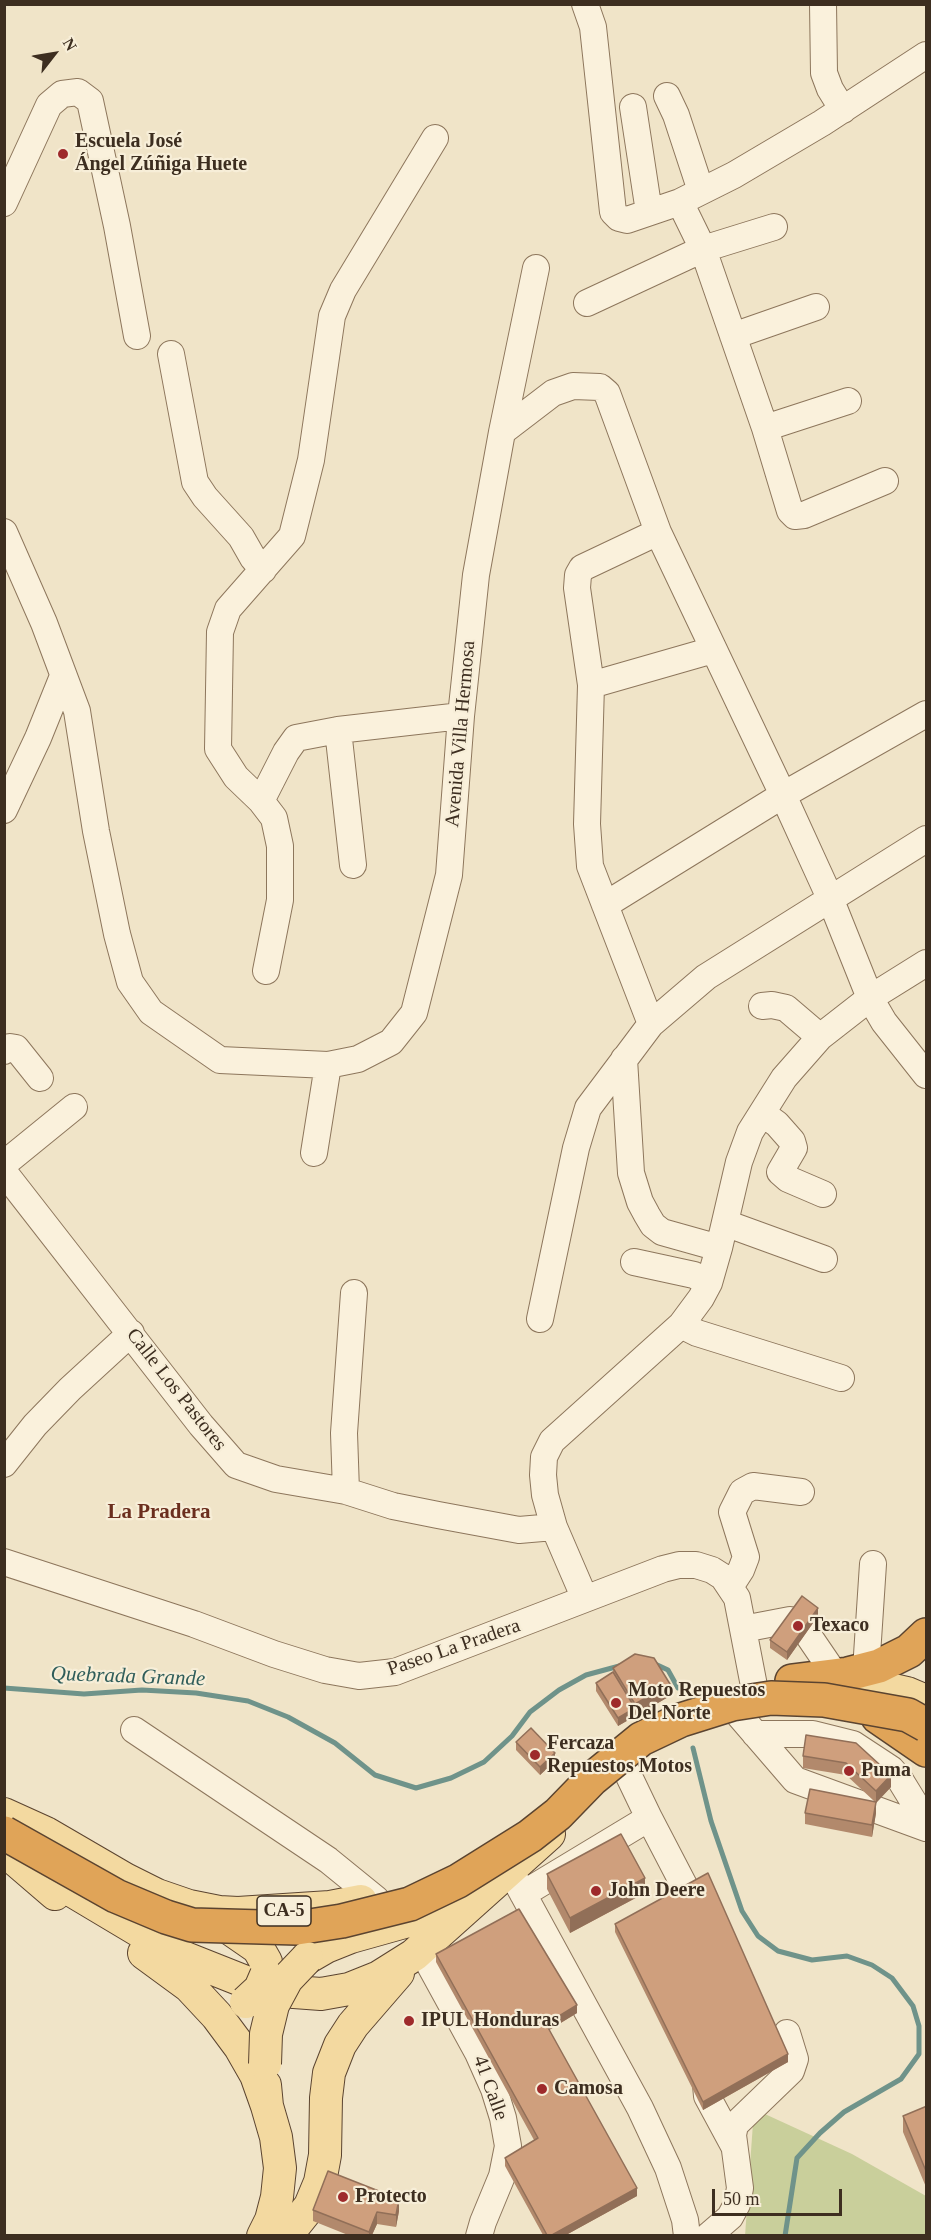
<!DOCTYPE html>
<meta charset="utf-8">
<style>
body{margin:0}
#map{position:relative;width:931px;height:2240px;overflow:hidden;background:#f0e4c8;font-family:Georgia,serif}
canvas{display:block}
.frame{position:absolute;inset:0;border:6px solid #3d2e20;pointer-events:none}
.north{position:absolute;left:24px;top:24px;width:60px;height:60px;-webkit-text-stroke:4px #f7eed8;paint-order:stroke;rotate:59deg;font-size:16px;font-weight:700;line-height:24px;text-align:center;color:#3d2e20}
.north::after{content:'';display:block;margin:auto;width:21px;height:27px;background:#3d2e20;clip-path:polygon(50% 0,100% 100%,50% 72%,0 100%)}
.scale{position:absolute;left:712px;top:2189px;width:130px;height:27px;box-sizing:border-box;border:3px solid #3d2e20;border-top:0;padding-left:8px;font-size:18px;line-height:21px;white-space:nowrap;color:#3d2e20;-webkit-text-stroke:4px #f7eed8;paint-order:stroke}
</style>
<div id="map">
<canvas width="931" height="2240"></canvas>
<div class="frame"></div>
<div class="north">N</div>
<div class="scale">50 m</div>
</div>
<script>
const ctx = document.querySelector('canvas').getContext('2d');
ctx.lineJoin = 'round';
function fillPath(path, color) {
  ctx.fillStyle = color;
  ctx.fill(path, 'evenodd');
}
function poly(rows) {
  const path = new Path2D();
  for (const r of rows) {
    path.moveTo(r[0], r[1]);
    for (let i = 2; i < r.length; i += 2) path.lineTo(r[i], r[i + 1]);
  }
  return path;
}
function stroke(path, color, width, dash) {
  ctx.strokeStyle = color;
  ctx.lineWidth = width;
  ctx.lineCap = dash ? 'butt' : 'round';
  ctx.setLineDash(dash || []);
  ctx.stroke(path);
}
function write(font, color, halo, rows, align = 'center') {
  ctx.font = font + ' Georgia,serif';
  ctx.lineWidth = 4.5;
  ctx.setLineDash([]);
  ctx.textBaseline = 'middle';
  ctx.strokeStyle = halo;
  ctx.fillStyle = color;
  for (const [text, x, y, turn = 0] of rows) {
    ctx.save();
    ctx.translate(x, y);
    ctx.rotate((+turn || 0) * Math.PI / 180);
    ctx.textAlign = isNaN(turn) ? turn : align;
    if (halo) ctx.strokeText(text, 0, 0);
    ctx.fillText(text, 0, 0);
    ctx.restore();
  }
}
fillPath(poly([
 [754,2109,852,2154,926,2196,926,2235,745,2236]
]), '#c9cf9b');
stroke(poly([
 [653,1663,668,1670,678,1688],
 [4,1688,84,1694,142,1690,196,1693,248,1701,288,1717,335,1743,375,1775,416,1788,451,1778,484,1762,512,1736,530,1712,559,1690,586,1675,623,1665],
 [693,1748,711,1821,742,1911,758,1936,778,1951,812,1960,847,1956,872,1965,892,1978,913,2006,919,2026,919,2054,901,2079,844,2112,820,2133,797,2158,785,2236]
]), '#6f938a', 5);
const minor = poly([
 [585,4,593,27,613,212,619,218,627,220,680,202,734,175,822,123,926,55],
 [823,4,824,73,830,89,843,110],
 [667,96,676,115,701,191],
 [633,107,649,212],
 [680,202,703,249,765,428,790,511,795,516,804,515,885,481],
 [4,203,49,105,62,94,78,92,90,101,117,226,137,336],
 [587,303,703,249,774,227],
 [733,336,816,307],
 [171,354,195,482,205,497,241,537,253,558,263,570],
 [765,428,848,401],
 [502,432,536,268],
 [4,532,44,623,77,711,96,831,117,934,130,982,151,1012,220,1060,328,1065,358,1059,391,1042,414,1013,449,875,461,716,476,575,502,432,553,393,573,386,600,387,607,393,658,532,783,795,830,898,870,998,884,1022,926,1075],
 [591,685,713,650],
 [338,730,353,865],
 [261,801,286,752,296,738,338,730,461,716],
 [4,810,38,738,63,676],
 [605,905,783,795,926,714],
 [266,971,280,900,280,846,274,818,261,801,236,777,218,749,220,632,228,609,292,536,311,460,332,316,343,290,435,138],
 [762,1006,772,1005,786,1008,820,1037],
 [651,1024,590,866,587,824,591,685,577,588,578,575,582,568,658,532],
 [4,1051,10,1047,16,1048,40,1078],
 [624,1059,631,1173,640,1202,647,1215,653,1225,662,1232,719,1248],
 [762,1113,777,1124,792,1141,794,1148,780,1172,788,1179,823,1194],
 [314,1153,328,1065],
 [4,1164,74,1107],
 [4,1172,201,1425,236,1465,276,1479,346,1491,393,1506,438,1515,519,1530,554,1527],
 [725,1223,824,1259],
 [634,1262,694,1275,709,1283],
 [540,1319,576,1148,588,1108,651,1024,706,977,926,839],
 [681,1325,697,1333,841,1378],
 [4,1464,35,1425,70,1389,131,1333],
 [346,1491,344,1433,354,1293],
 [4,1562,194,1624,274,1654,325,1670,359,1676,395,1672,663,1569,679,1565,696,1565,712,1570,723,1577,737,1598,754,1686],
 [730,1587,741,1570,746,1557,732,1512,742,1492,753,1486,801,1492],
 [585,1599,554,1527,545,1495,543,1475,544,1457,552,1441,681,1325,701,1298,709,1283,719,1248,739,1162,750,1132,784,1078,820,1037,870,998,926,963],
 [743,1629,790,1620],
 [806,1632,836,1676],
 [866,1670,873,1564],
 [739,1715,795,1780,926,1828],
 [134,1730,328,1860,376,1899],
 [755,1734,813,1734,853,1744,891,1769,899,1778,926,1822],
 [649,1818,700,1916],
 [510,1870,640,2108,668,2168,685,2220,687,2236],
 [523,1894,649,1818,626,1770],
 [421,1949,478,2053,494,2089,503,2118,508,2146,502,2176,483,2222,479,2236],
 [713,2074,706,2085,707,2096,734,2146],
 [708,2236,730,2217,737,2204,740,2188,733,2135,735,2125,791,2071,795,2059,787,2033]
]);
const major = poly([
 [830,1683,868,1684,907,1693,926,1701],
 [4,1814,46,1833,125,1879,157,1895,189,1906,219,1912,238,1913,330,1907,361,1901],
 [4,1850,55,1894],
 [44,1874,183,1957,246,1982,294,1992,321,1994,349,1989,379,1977,414,1955,549,1834],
 [216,1919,258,1948,266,1962,266,1975],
 [144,1953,189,1986,217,2016,240,2047,256,2075,267,2106],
 [307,1958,326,1947,351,1937,408,1921,434,1907],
 [263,2236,271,2220,277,2197,280,2168,276,2137,267,2106,265,2085],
 [286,2236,310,2206,320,2182,325,2155,326,2098,329,2073,340,2045,353,2025,398,1973]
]);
const highway = poly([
 [792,1681,848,1674,879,1666,909,1651,926,1635],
 [878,1717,926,1750]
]);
stroke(minor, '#8d765c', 28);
stroke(major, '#5b4430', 34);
stroke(highway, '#5b4430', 36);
stroke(minor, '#faf1dc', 26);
stroke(major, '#f3d9a0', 32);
stroke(highway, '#e0a458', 33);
const majorBridge = poly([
 [246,2002,260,1989,266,1975],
 [265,2064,266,2034,273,2005,287,1979,307,1958]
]);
const highwayBridge = poly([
 [4,1833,116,1896,166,1917,192,1925,297,1928,342,1921,410,1904,458,1881,530,1836,558,1814,592,1779,641,1739,681,1720,732,1704,771,1698,824,1700,908,1715,926,1725]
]);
stroke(majorBridge, '#5b4430', 34, []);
stroke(highwayBridge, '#5b4430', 36, []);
stroke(majorBridge, '#f3d9a0', 32);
stroke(highwayBridge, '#e0a458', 33);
fillPath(poly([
 [818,1616,787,1660,770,1648,770,1640],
 [613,1668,670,1696,618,1726,596,1691,596,1683,613,1672],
 [806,1735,891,1787,876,1803,876,1813,872,1837,805,1824,805,1813,874,1801,846,1775,803,1768,803,1756],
 [516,1742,555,1761,540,1775,516,1750],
 [547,1874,645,1893,570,1933,547,1889],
 [615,1924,788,2062,703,2110,615,1932],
 [436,1954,577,2013,549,2030,637,2196,566,2235,543,2235,505,2166,505,2158,534,2140,436,1962],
 [927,2070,927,2090,925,2086,925,2071],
 [927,2106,927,2186,926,2187,903,2132,903,2116],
 [313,2210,399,2211,396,2227,377,2224,372,2235,348,2235,313,2221]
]), '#b2896c');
fillPath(poly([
 [818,1608,818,1616,787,1660,787,1652],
 [670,1684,670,1696,618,1726,618,1718,635,1708,635,1704],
 [555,1753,555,1761,540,1775,540,1767],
 [891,1775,891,1787,876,1803,876,1813,872,1837,872,1825,876,1802,876,1791],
 [645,1878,645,1893,570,1933,570,1918],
 [577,2005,577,2013,546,2032,546,2024],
 [788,2054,788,2062,703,2110,703,2102],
 [637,2188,637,2196,566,2235,552,2235],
 [399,2199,399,2211,396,2227,396,2215],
 [377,2212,377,2224,372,2235,369,2235,369,2232]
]), '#916f58');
const building = poly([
 [802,1596,818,1608,787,1652,770,1640,802,1596],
 [635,1654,654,1658,670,1684,635,1704,613,1668,635,1654],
 [613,1672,635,1708,618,1718,596,1683,613,1672],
 [531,1728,555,1753,540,1767,516,1742,531,1728],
 [806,1735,856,1743,891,1775,876,1791,846,1763,803,1756,806,1735],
 [810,1789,876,1802,872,1825,805,1813,810,1789],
 [621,1834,645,1878,570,1918,547,1874,621,1834],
 [708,1873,788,2054,703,2102,615,1924,708,1873],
 [519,1909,577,2005,546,2024,637,2188,552,2235,547,2235,505,2158,538,2138,436,1954,519,1909],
 [927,2106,927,2171,926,2171,903,2116,927,2106],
 [328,2171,399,2199,396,2215,377,2212,369,2232,313,2210,328,2171]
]);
fillPath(building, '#cf9f7d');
stroke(building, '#916f58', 1.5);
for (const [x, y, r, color] of [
 [63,154,6,"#9e2a2b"],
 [798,1626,6,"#9e2a2b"],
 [616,1703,6,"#9e2a2b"],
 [535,1755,6,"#9e2a2b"],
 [849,1771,6,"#9e2a2b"],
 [596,1891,6,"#9e2a2b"],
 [409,2021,6,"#9e2a2b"],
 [542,2089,6,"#9e2a2b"],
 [343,2197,6,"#9e2a2b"]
]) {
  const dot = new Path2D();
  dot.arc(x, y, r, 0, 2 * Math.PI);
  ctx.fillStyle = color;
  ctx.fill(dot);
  stroke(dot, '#f7eed8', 2);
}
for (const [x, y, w] of [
 [284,1911,54]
]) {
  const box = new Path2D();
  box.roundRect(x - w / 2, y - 15, w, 30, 4.5);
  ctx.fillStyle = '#f7eed8';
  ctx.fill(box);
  stroke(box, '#3d2e20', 1.5);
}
write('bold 18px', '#3d2e20', null, [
 ["CA-5",284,1911]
]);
write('bold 20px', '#3d2e20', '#f7eed8', [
 ["Escuela José",75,142],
 ["Ángel Zúñiga Huete",75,165],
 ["Texaco",810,1626],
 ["Moto Repuestos",628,1691],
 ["Del Norte",628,1714],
 ["Fercaza",547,1744],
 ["Repuestos Motos",547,1767],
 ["Puma",861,1771],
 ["John Deere",608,1891],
 ["IPUL Honduras",421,2021],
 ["Camosa",554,2089],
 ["Protecto",355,2197]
], 'left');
write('20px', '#3d2e20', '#f7eed8', [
 ["Avenida Villa Hermosa",461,734,-85],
 ["Calle Los Pastores",176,1390,52],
 ["Paseo La Pradera",454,1648,-19],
 ["41 Calle",490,2088,70]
]);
write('bold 21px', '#6b2e1e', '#f7eed8', [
 ["La Pradera",159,1513]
]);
write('italic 21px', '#2f5d5a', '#f7eed8', [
 ["Quebrada Grande",128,1677,2]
]);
</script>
